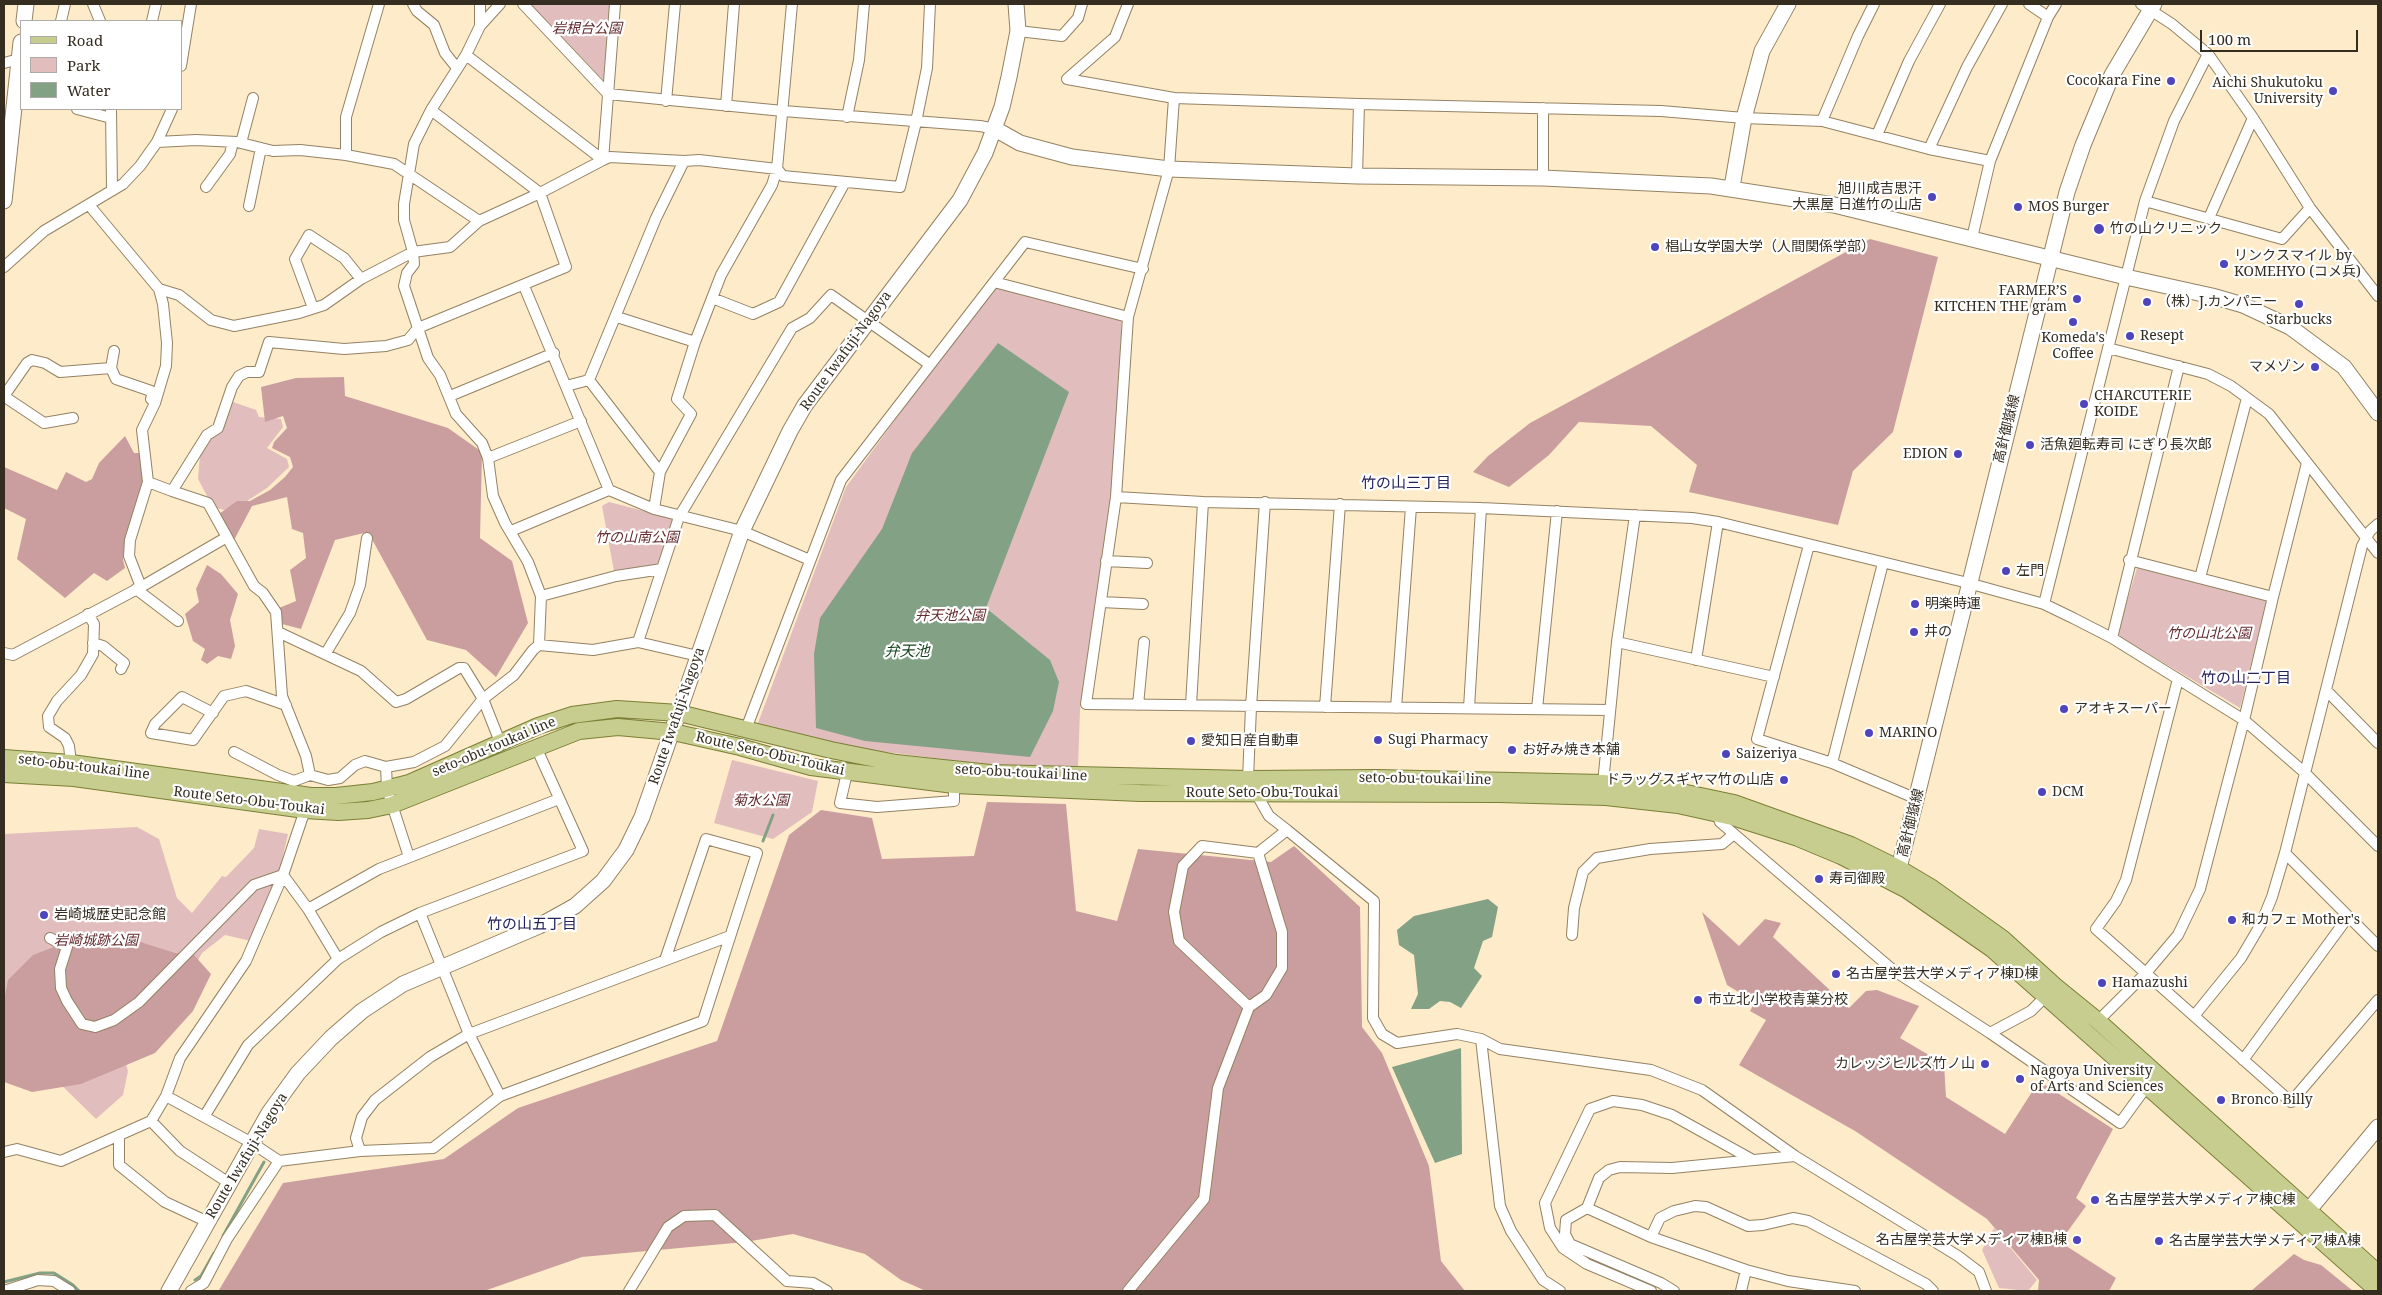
<!DOCTYPE html>
<meta charset="utf-8">
<style>
body{margin:0}
#map{position:relative;width:2382px;height:1295px;overflow:hidden;background:#feebc9;font-family:"Noto Serif",serif}
canvas{display:block}
.frame{position:absolute;inset:0;border:5px solid #342d20;pointer-events:none}
.legend{position:absolute;left:20px;top:20px;width:162px;height:90px;box-sizing:border-box;background:#fff;border:1px solid #aeaba6;margin:0;padding:6px 9px;list-style:none;font-size:15px;color:#342d20}
.legend li{display:flex;align-items:center;gap:10px;height:25px}
.legend b{width:25px;border:1px solid #aeaba6}
.scale{position:absolute;left:2200px;top:30px;width:158px;height:22px;box-sizing:border-box;border:2px solid #342d20;border-top:0;padding-left:6px;font-size:15px;line-height:18px;white-space:nowrap;color:#342d20;-webkit-text-stroke:4px #fff;paint-order:stroke}
</style>
<div id="map">
<canvas width="2382" height="1295"></canvas>
<div class="frame"></div>
<ul class="legend">
<li><b style="height:6px;background:#c6cd8e"></b>Road</li>
<li><b style="height:14px;background:#e2bdbd"></b>Park</li>
<li><b style="height:14px;background:#83a185"></b>Water</li>
</ul>
<div class="scale">100 m</div>
</div>
<script>
const ctx = document.querySelector('canvas').getContext('2d');
ctx.lineJoin = 'round';
function fillPath(path, color) {
  ctx.fillStyle = color;
  ctx.fill(path, 'evenodd');
}
function poly(rows) {
  const path = new Path2D();
  for (const r of rows) {
    path.moveTo(r[0], r[1]);
    for (let i = 2; i < r.length; i += 2) path.lineTo(r[i], r[i + 1]);
  }
  return path;
}
function stroke(path, color, width, dash) {
  ctx.strokeStyle = color;
  ctx.lineWidth = width;
  ctx.lineCap = dash ? 'butt' : 'round';
  ctx.setLineDash(dash || []);
  ctx.stroke(path);
}
function write(font, color, halo, rows, align = 'center') {
  ctx.font = font + ' "Noto Serif","Noto Sans JP",serif';
  ctx.lineWidth = 4.5;
  ctx.setLineDash([]);
  ctx.textBaseline = 'middle';
  ctx.strokeStyle = halo;
  ctx.fillStyle = color;
  for (const [text, x, y, turn = 0] of rows) {
    ctx.save();
    ctx.translate(x, y);
    ctx.rotate((+turn || 0) * Math.PI / 180);
    ctx.textAlign = isNaN(turn) ? turn : align;
    if (halo) ctx.strokeText(text, 0, 0);
    ctx.fillText(text, 0, 0);
    ctx.restore();
  }
}
fillPath(poly([
 [531,4,612,4,607,84],
 [996,282,1122,318,1113,493,1080,710,1078,767,998,766,861,749,758,723,846,487],
 [233,402,256,410,259,417,281,419,283,427,267,448,287,459,289,467,267,488,247,501,224,510,213,507,198,479,200,455,208,441,222,431],
 [609,502,675,519,659,565,614,571,602,506],
 [2137,568,2267,600,2240,708,2117,635],
 [732,760,818,781,812,812,773,839,714,823],
 [137,827,159,839,177,898,192,913,222,876,226,877,254,848,259,829,288,834,278,877,251,941,225,935,202,953,186,982,124,1058,128,1071,123,1095,96,1119,4,1029,4,834],
 [1994,1228,2037,1280,2028,1291,1999,1288,1982,1250]
]), '#e2bdbd');
fillPath(poly([
 [1870,239,1938,257,1893,432,1853,471,1838,525,1689,492,1697,465,1651,426,1579,422,1549,455,1509,487,1473,472,1488,456,1530,423],
 [344,377,345,396,448,428,482,452,480,538,512,561,528,623,496,677,466,650,427,640,368,532,335,540,301,629,282,624,279,608,296,601,290,570,306,558,303,533,292,529,287,497,252,506,233,542,219,514,237,501,250,501,270,490,285,477,293,467,290,457,272,448,274,442,287,428,283,416,265,422,261,387,296,378],
 [125,436,134,453,140,453,142,470,142,485,125,541,123,560,125,568,107,581,94,573,65,598,17,559,26,519,4,508,4,467,57,490,66,472,86,482,92,479,99,463],
 [207,565,221,574,238,594,230,620,235,646,231,659,218,656,207,664,201,660,205,649,193,641,185,614,199,602,196,589],
 [987,802,1066,804,1076,911,1117,921,1138,849,1271,862,1294,846,1360,907,1362,1027,1382,1053,1429,1166,1441,1261,1465,1291,926,1291,901,1280,865,1254,793,1234,745,1242,582,1257,484,1291,219,1290,283,1183,444,1159,518,1108,717,1041,789,835,821,810,872,818,882,859,974,856],
 [1702,912,1739,946,1765,919,1781,923,1773,937,1849,1008,1866,991,1877,990,1919,1006,1900,1038,1944,1064,1946,1097,2005,1134,2039,1081,2113,1129,2076,1198,2086,1206,2060,1242,2116,1278,2109,1291,2038,1291,2039,1280,1987,1219,1855,1131,1739,1065,1766,1020,1750,1011,1755,1002,1727,985],
 [93,932,134,940,175,953,193,954,211,974,193,1011,155,1053,81,1084,32,1092,4,1082,4,1001,8,980,33,955],
 [2294,1254,2304,1260,2321,1265,2353,1291,2251,1291]
]), '#ca9e9e');
fillPath(poly([
 [998,343,1069,392,986,608,1050,660,1059,682,1053,711,1030,757,865,741,816,728,814,654,820,618,882,529,912,453],
 [1488,899,1498,907,1492,937,1483,941,1474,968,1482,976,1461,1008,1450,1002,1440,1001,1429,1009,1411,1009,1418,994,1414,955,1399,945,1397,930,1414,916],
 [1461,1048,1462,1154,1435,1163,1392,1067]
]), '#83a185');
stroke(poly([
 [763,841,773,815],
 [223,1236,264,1162],
 [195,1280,201,1276,214,1253],
 [4,1282,40,1273,54,1273,73,1285,79,1291]
]), '#83a185', 3);
const street = poly([
 [93,4,100,21],
 [413,4,417,11,434,25,445,53,457,68],
 [480,4,480,26],
 [523,4,608,94,783,111,980,126,995,129],
 [2029,4,2048,17],
 [2141,4,2172,24,2208,54,2253,118,2310,208,2378,296],
 [61,21,65,4],
 [152,21,156,4],
 [1018,31,1062,36,1078,18,1082,4],
 [466,55,603,160,610,157,684,161,699,160,777,169,783,176,900,187,916,122,927,68,930,4],
 [4,63,19,59],
 [181,66,191,4],
 [1067,79,1174,98,1359,104,1661,111,1744,118,1822,121,1929,149,1990,161],
 [1067,79,1115,37,1128,4],
 [1174,98,1169,169,1128,317,1116,497,1086,704,1610,710],
 [666,101,675,4],
 [726,106,734,4],
 [77,109,111,118],
 [111,109,112,190],
 [847,117,859,60,864,4],
 [1822,121,1858,36,1874,4],
 [1877,135,1909,61,1940,4],
 [157,142,196,140,237,142,273,151,300,150,346,155,394,164,479,221],
 [241,143,253,98],
 [1929,149,1967,67,2002,4],
 [346,155,346,117,379,4],
 [1357,176,1359,104],
 [1543,178,1543,108],
 [206,187,230,154,233,142],
 [2145,201,2282,239,2310,208],
 [89,205,159,289,163,304,167,343,166,366,155,403,142,430,148,482,130,540,129,556,141,587],
 [249,206,261,148],
 [2209,218,2253,118],
 [1972,238,1990,161,2048,17,2056,4],
 [4,267,44,231,123,184,140,166,157,142,172,109],
 [994,282,1128,317],
 [524,286,609,490],
 [159,289,179,295,211,320,234,326,299,313,324,305,361,279,413,252,450,247,479,221,540,193,603,160,615,4],
 [712,298,753,314,779,302,845,182],
 [313,308,295,259,309,235,344,258,361,279],
 [617,317,695,342],
 [2108,348,2208,374,2231,386,2269,414,2378,553],
 [111,368,116,379,151,391,153,393,151,399,155,402],
 [589,380,656,218,684,161],
 [566,386,589,380,660,472],
 [4,396,27,363,32,360,45,363,60,372,111,368,114,351],
 [450,396,554,353],
 [5,397,44,423,73,418],
 [488,458,581,421],
 [148,482,172,491,207,435,218,428,232,387,239,376,247,372,259,372,269,342,344,349,386,346,408,340,418,328,566,267,540,193,431,110],
 [172,491,208,503,254,586,263,593,276,612,282,696,306,756,310,775],
 [1116,497,1203,502,1481,508,1692,518,1718,522,1968,583,2044,604,2073,618,2112,638,2244,720,2304,772,2378,846],
 [654,509,660,472,691,414,677,399,695,342,721,275,772,185,777,169,792,4],
 [511,531,609,490,654,509,742,531,810,560],
 [1809,545,1757,739,1832,763,1917,799],
 [2129,560,2273,597],
 [1106,561,1147,563],
 [2200,578,2247,398],
 [136,589,178,621],
 [541,596,616,576,662,569],
 [1101,602,1143,604],
 [2044,604,2145,201,2174,121,2208,54],
 [278,632,361,671,396,702,406,699,459,668,464,668,483,699,500,742],
 [2112,638,2179,366],
 [638,642,679,517,792,328,810,318,831,295,929,364],
 [1617,642,1774,677],
 [93,643,103,646,124,663,121,669],
 [539,645,593,650,638,642,698,656],
 [4,653,13,655,141,587,227,537],
 [326,653,350,613,360,585,367,538],
 [1696,660,1718,522],
 [2178,679,2126,880,2116,901,2096,929,2291,1102,2378,1000],
 [2326,690,2378,743],
 [1138,705,1144,642],
 [1191,705,1203,502],
 [1325,707,1340,504],
 [1396,708,1411,507],
 [1469,708,1481,508],
 [1537,709,1557,511],
 [213,713,182,697,155,724,151,733,193,740,224,696,246,691,286,705],
 [746,729,841,480,1025,242,1143,269],
 [234,752,278,775,294,781,310,775,328,780,340,778,355,765,365,761,386,767],
 [71,763,69,746,65,738,49,727,48,716,57,701,81,675,93,654,94,624,88,614],
 [1832,763,1883,563],
 [847,773,840,803,877,807,954,801,954,785],
 [1603,783,1617,642,1635,515],
 [1717,813,1720,822,1893,970,1990,1033,2120,1123,2147,1086],
 [1287,830,1374,901,1373,1018,1382,1034,1397,1043,1457,1034,1481,1039,1500,1049,1651,1070,1702,1090,1795,1156,1958,1256,1979,1272,1986,1291],
 [2285,853,2378,946],
 [409,857,387,789,386,767,414,762,445,746,483,699,514,675,533,650,539,645,541,596,528,562,505,523,493,496,488,458,482,443,456,414,440,375,428,358,404,286,407,273,414,264,413,252,404,220,404,204,414,144,431,110,466,55,480,26,500,4],
 [283,875,308,909,338,959],
 [308,909,379,869,559,799],
 [420,913,469,1034,500,1096],
 [1572,935,1574,908,1583,872,1597,858,1650,849,1722,844,1734,834],
 [50,938,67,947,60,969,61,988,67,1001,82,1024,95,1027,114,1020,139,1002,254,885,283,875],
 [1249,1007,1266,995,1282,968,1282,932,1258,853],
 [2194,1016,2241,958,2261,924,2272,897,2285,853,2362,546,2370,531,2378,524],
 [2098,1021,2145,974,2178,935,2200,889,2244,720,2273,597,2307,463],
 [1990,1033,2031,1011,2046,996],
 [1481,1039,1500,1206,1511,1231,1543,1280,1560,1291],
 [2243,1060,2348,917],
 [166,1096,252,1143,279,1161,360,1151,433,1148,500,1096,703,1021,757,853,706,839,665,960],
 [204,1117,248,1045,338,959,381,932,420,913,583,851,536,747],
 [151,1121,180,1151,229,1183],
 [119,1135,119,1165,165,1202,208,1222],
 [360,1151,356,1138,362,1117,375,1100,430,1057,469,1034,730,936],
 [4,1152,17,1149,61,1161,151,1121,166,1096,180,1058,246,961,283,875,305,810],
 [1587,1208,1651,1237,1746,1270,1788,1281,1855,1291],
 [1651,1237,1660,1218,1674,1211,1695,1206,1706,1207,1748,1226,1763,1225,1793,1218,1808,1221,1926,1284,1933,1291],
 [4,1291,38,1280,54,1281,70,1291],
 [191,1291,204,1283,227,1239,279,1161],
 [629,1291,668,1227,684,1216,715,1215,787,1281,813,1283,827,1291],
 [1128,1291,1204,1199,1218,1088,1249,1007,1179,941,1174,912,1183,866,1202,846,1258,853,1287,830,1269,816,1248,779,1251,707,1265,502],
 [1651,1291,1587,1264,1563,1248,1550,1228,1545,1203,1590,1109,1613,1101,1642,1105,1672,1115,1753,1160],
 [1674,1291,1661,1283,1570,1244,1565,1234,1566,1220,1587,1208,1599,1178,1609,1170,1620,1167,1672,1168,1795,1156],
 [1741,1291,1746,1270]
]);
const secondary = poly([
 [24,21,26,4],
 [995,129,1020,143,1072,157,1169,169,1357,176,1543,178,1711,186,1834,205,2126,277,2212,296,2243,305,2290,327,2344,367,2378,413],
 [1732,187,1744,118,1762,51,1788,4],
 [4,201,21,42],
 [1896,880,2067,192,2083,145,2112,75,2154,4],
 [2308,1211,2378,1127],
 [169,1291,269,1113,298,1073,331,1038,362,1011,403,984,539,926,575,906,603,881,626,850,642,817,742,531,790,431,805,405,960,200,985,153,1002,107,1009,77,1018,31,1016,4]
]);
const primary = poly([
 [4,758,71,763,311,796,336,796,373,792,409,783,538,726,572,715,617,709,679,713,831,750,896,763,990,773,1248,779,1376,778,1603,783,1677,791,1734,803,1851,845,1900,869,1932,888,2002,938,2055,986,2098,1021,2378,1273],
 [4,774,74,778,305,810,338,812,368,810,392,805,579,731,618,727,673,732,740,747,811,767,954,785,1140,793,1499,794,1606,797,1678,805,1732,817,1798,838,1841,856,1907,890,1992,949,2378,1291]
]);
stroke(street, '#938263', 12);
stroke(secondary, '#938263', 17);
stroke(primary, '#7a7f36', 18);
stroke(street, '#fff', 10);
stroke(secondary, '#fff', 15);
stroke(primary, '#c6cd8e', 16);
for (const [x, y, r, color] of [
 [2171,81,5,"#4f44bb"],
 [2333,91,5,"#4f44bb"],
 [1932,197,5,"#4f44bb"],
 [2018,207,5,"#4f44bb"],
 [2099,229,6,"#4f44bb"],
 [1655,247,5,"#4f44bb"],
 [2224,264,5,"#4f44bb"],
 [2077,299,5,"#4f44bb"],
 [2147,302,5,"#4f44bb"],
 [2299,304,5,"#4f44bb"],
 [2073,322,5,"#4f44bb"],
 [2130,336,5,"#4f44bb"],
 [2315,367,5,"#4f44bb"],
 [2084,404,5,"#4f44bb"],
 [2030,445,5,"#4f44bb"],
 [1958,454,5,"#4f44bb"],
 [2006,571,5,"#4f44bb"],
 [1915,604,5,"#4f44bb"],
 [1914,632,5,"#4f44bb"],
 [2064,709,5,"#4f44bb"],
 [1869,733,5,"#4f44bb"],
 [1378,740,5,"#4f44bb"],
 [1191,741,5,"#4f44bb"],
 [1512,750,5,"#4f44bb"],
 [1726,754,5,"#4f44bb"],
 [1784,780,5,"#4f44bb"],
 [2042,792,5,"#4f44bb"],
 [1819,879,5,"#4f44bb"],
 [44,915,5,"#4f44bb"],
 [2232,920,5,"#4f44bb"],
 [1836,974,5,"#4f44bb"],
 [2102,983,5,"#4f44bb"],
 [1698,1000,5,"#4f44bb"],
 [1985,1064,5,"#4f44bb"],
 [2020,1079,5,"#4f44bb"],
 [2221,1100,5,"#4f44bb"],
 [2095,1200,5,"#4f44bb"],
 [2077,1240,5,"#4f44bb"],
 [2159,1241,5,"#4f44bb"]
]) {
  const dot = new Path2D();
  dot.arc(x, y, r, 0, 2 * Math.PI);
  ctx.fillStyle = color;
  ctx.fill(dot);
  stroke(dot, '#fff', 2);
}
write('italic 14px', '#642a2e', '#fff', [
 ["岩根台公園",587,29],
 ["竹の山南公園",637,538],
 ["弁天池公園",950,616],
 ["竹の山北公園",2209,634],
 ["菊水公園",761,801],
 ["岩崎城跡公園",96,941]
]);
write('14px', '#342d20', '#fff', [
 ["Cocokara Fine",2161,81,"right"],
 ["Aichi Shukutoku",2323,83,"right"],
 ["University",2323,99,"right"],
 ["旭川成吉思汗",1922,189,"right"],
 ["大黒屋 日進竹の山店",1922,205,"right"],
 ["MOS Burger",2028,207],
 ["竹の山クリニック",2110,229],
 ["椙山女学園大学（人間関係学部）",1665,247],
 ["リンクスマイル by",2234,256],
 ["KOMEHYO (コメ兵)",2234,272],
 ["FARMER’S",2067,291,"right"],
 ["KITCHEN THE gram",2067,307,"right"],
 ["（株）J.カンパニー",2157,302],
 ["Starbucks",2299,320,"center"],
 ["Resept",2140,336],
 ["Komeda's",2073,338,"center"],
 ["Coffee",2073,354,"center"],
 ["マメゾン",2305,367,"right"],
 ["CHARCUTERIE",2094,396],
 ["KOIDE",2094,412],
 ["活魚廻転寿司 にぎり長次郎",2040,445],
 ["EDION",1948,454,"right"],
 ["左門",2016,571],
 ["明楽時運",1925,604],
 ["井の",1924,632],
 ["アオキスーパー",2074,709],
 ["MARINO",1879,733],
 ["Sugi Pharmacy",1388,740],
 ["愛知日産自動車",1201,741],
 ["お好み焼き本舗",1522,750],
 ["Saizeriya",1736,754],
 ["ドラッグスギヤマ竹の山店",1774,780,"right"],
 ["DCM",2052,792],
 ["寿司御殿",1829,879],
 ["岩崎城歴史記念館",54,915],
 ["和カフェ Mother's",2242,920],
 ["名古屋学芸大学メディア棟D棟",1846,974],
 ["Hamazushi",2112,983],
 ["市立北小学校青葉分校",1708,1000],
 ["カレッジヒルズ竹ノ山",1975,1064,"right"],
 ["Nagoya University",2030,1071],
 ["of Arts and Sciences",2030,1087],
 ["Bronco Billy",2231,1100],
 ["名古屋学芸大学メディア棟C棟",2105,1200],
 ["名古屋学芸大学メディア棟B棟",2067,1240,"right"],
 ["名古屋学芸大学メディア棟A棟",2169,1241]
], 'left');
write('14px', '#342d20', '#fff', [
 ["Route Iwafuji-Nagoya",846,351,-54],
 ["高針御嶽線",2007,429,-76],
 ["Route Iwafuji-Nagoya",677,716,-71],
 ["seto-obu-toukai line",494,747,-23],
 ["Route Seto-Obu-Toukai",770,754,13],
 ["seto-obu-toukai line",84,767,7],
 ["seto-obu-toukai line",1021,773,3],
 ["seto-obu-toukai line",1425,779,1],
 ["Route Seto-Obu-Toukai",1262,793],
 ["Route Seto-Obu-Toukai",249,801,7],
 ["高針御嶽線",1911,823,-76],
 ["Route Iwafuji-Nagoya",247,1156,-59]
]);
write('15px', '#25215b', '#fff', [
 ["竹の山三丁目",1406,484],
 ["竹の山二丁目",2246,679],
 ["竹の山五丁目",532,925]
]);
write('italic 15px', '#17461f', '#fff', [
 ["弁天池",907,652]
]);
</script>
